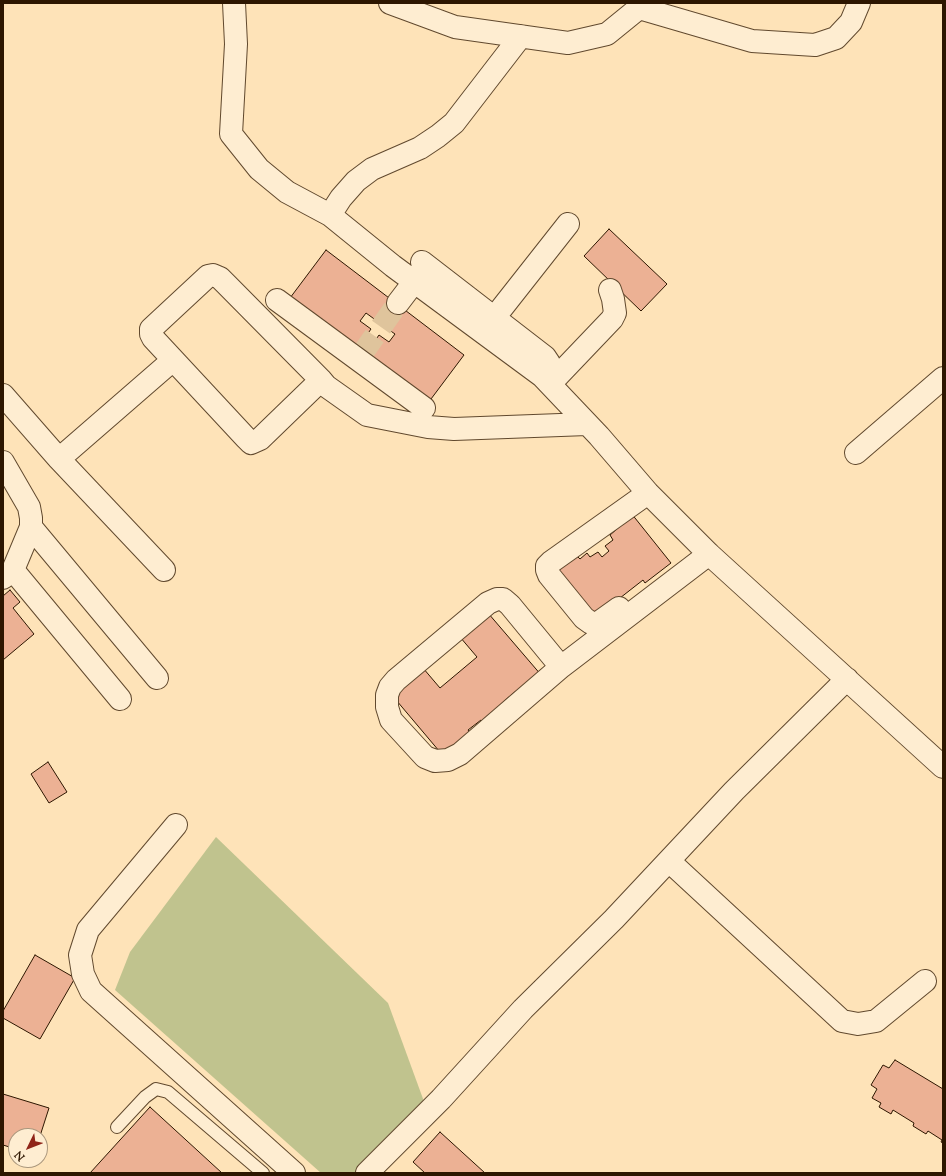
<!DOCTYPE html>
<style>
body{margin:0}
#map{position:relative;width:946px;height:1176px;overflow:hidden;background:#fee3b8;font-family:"Sorts Mill Goudy",serif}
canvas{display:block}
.frame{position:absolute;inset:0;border:4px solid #2d1600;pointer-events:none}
.north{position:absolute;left:8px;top:1128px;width:40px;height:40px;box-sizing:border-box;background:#feedd1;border:1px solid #aa977d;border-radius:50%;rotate:227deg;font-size:11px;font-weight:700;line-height:16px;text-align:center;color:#2d1600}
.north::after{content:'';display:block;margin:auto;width:14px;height:18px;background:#8f2418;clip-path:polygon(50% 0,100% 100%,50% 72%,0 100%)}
</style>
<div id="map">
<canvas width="946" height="1176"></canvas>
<div class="frame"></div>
<div class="north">N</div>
</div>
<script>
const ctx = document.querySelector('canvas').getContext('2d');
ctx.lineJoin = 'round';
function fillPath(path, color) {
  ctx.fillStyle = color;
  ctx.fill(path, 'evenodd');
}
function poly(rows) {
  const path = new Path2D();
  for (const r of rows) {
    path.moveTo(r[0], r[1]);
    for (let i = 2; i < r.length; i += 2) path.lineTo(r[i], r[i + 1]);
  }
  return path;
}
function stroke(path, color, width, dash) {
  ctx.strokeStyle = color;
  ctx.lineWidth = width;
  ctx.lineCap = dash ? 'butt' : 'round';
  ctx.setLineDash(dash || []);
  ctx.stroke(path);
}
fillPath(poly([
 [216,837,388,1003,426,1107,370,1173,321,1173,115,990,130,952]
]), '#c0c38e');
const building = poly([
 [609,229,667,284,641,311,584,256,609,229],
 [326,250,464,355,428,403,290,298,326,250],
 [384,311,392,317,385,327,395,334,389,342,379,335,372,345,364,339,371,329,360,321,366,313,377,321,384,311],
 [631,513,671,563,645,583,643,580,620,598,592,618,556,572,577,556,580,559,587,553,590,557,598,552,602,557,609,551,605,546,613,540,610,535,617,529,615,526,631,513],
 [10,590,20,602,13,608,34,634,3,660,3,596,10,590],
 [488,613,542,676,520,695,516,691,503,702,506,706,485,724,481,720,468,730,472,735,445,758,391,694,423,668,440,688,477,657,460,637,488,613],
 [48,762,67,792,49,803,31,774,48,762],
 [35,955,75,978,40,1039,3,1018,3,1011,35,955],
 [895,1060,943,1089,943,1143,941,1142,942,1140,928,1131,926,1134,913,1126,914,1123,893,1110,891,1114,879,1107,881,1103,872,1098,877,1089,871,1085,883,1065,889,1068,895,1060],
 [3,1094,49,1108,40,1136,16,1136,16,1149,3,1145,3,1094],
 [150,1107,222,1173,90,1173,150,1107],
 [440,1132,485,1173,425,1173,413,1162,440,1132]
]);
fillPath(building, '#ecb194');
stroke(building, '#2d1600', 1);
stroke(poly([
 [362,354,398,303]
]), '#dfc49c', 22, [22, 11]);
const service = poly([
 [117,1127,145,1097,156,1089,168,1092,263,1173]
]);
const minor = poly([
 [234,3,236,44,231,134,259,169,287,192,330,215,393,266,542,376,599,436,648,493,709,554,943,767],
 [390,3,455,27,568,43,607,34,639,8,640,3],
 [639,8,752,41,815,45,836,38,851,22,859,3],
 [330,215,341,198,356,181,372,169,420,148,438,136,454,123,521,36],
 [422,262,545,357,549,363,551,371,550,384],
 [277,300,424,408],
 [398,303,414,282],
 [494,318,568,224],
 [321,380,260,439,251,443,246,438,153,338,151,334,151,329,208,276,213,275,220,278,227,285,321,380,326,386,367,415,428,427,454,429,587,424],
 [550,384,612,319,615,313,613,299,610,290],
 [3,395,59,459,164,570],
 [856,453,943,378],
 [59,459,173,360],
 [3,462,29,507,31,518,31,527,13,570,3,578],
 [31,527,157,678],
 [13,570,120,699],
 [619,608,598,623,591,623,584,618,549,575,547,570,547,566,551,562,648,493],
 [561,667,510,605,503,599,497,599,488,603,396,680,390,687,387,695,387,707,391,720,425,757,435,761,448,760,460,754,561,667,709,554],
 [176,825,88,930,80,955,83,974,91,991,294,1173],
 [669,861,842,1021,858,1024,876,1021,925,981],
 [367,1173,441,1099,523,1009,614,919,734,791,847,679]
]);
stroke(service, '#61492e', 14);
stroke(minor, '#61492e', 24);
stroke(service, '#feedd1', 12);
stroke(minor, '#feedd1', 22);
</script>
